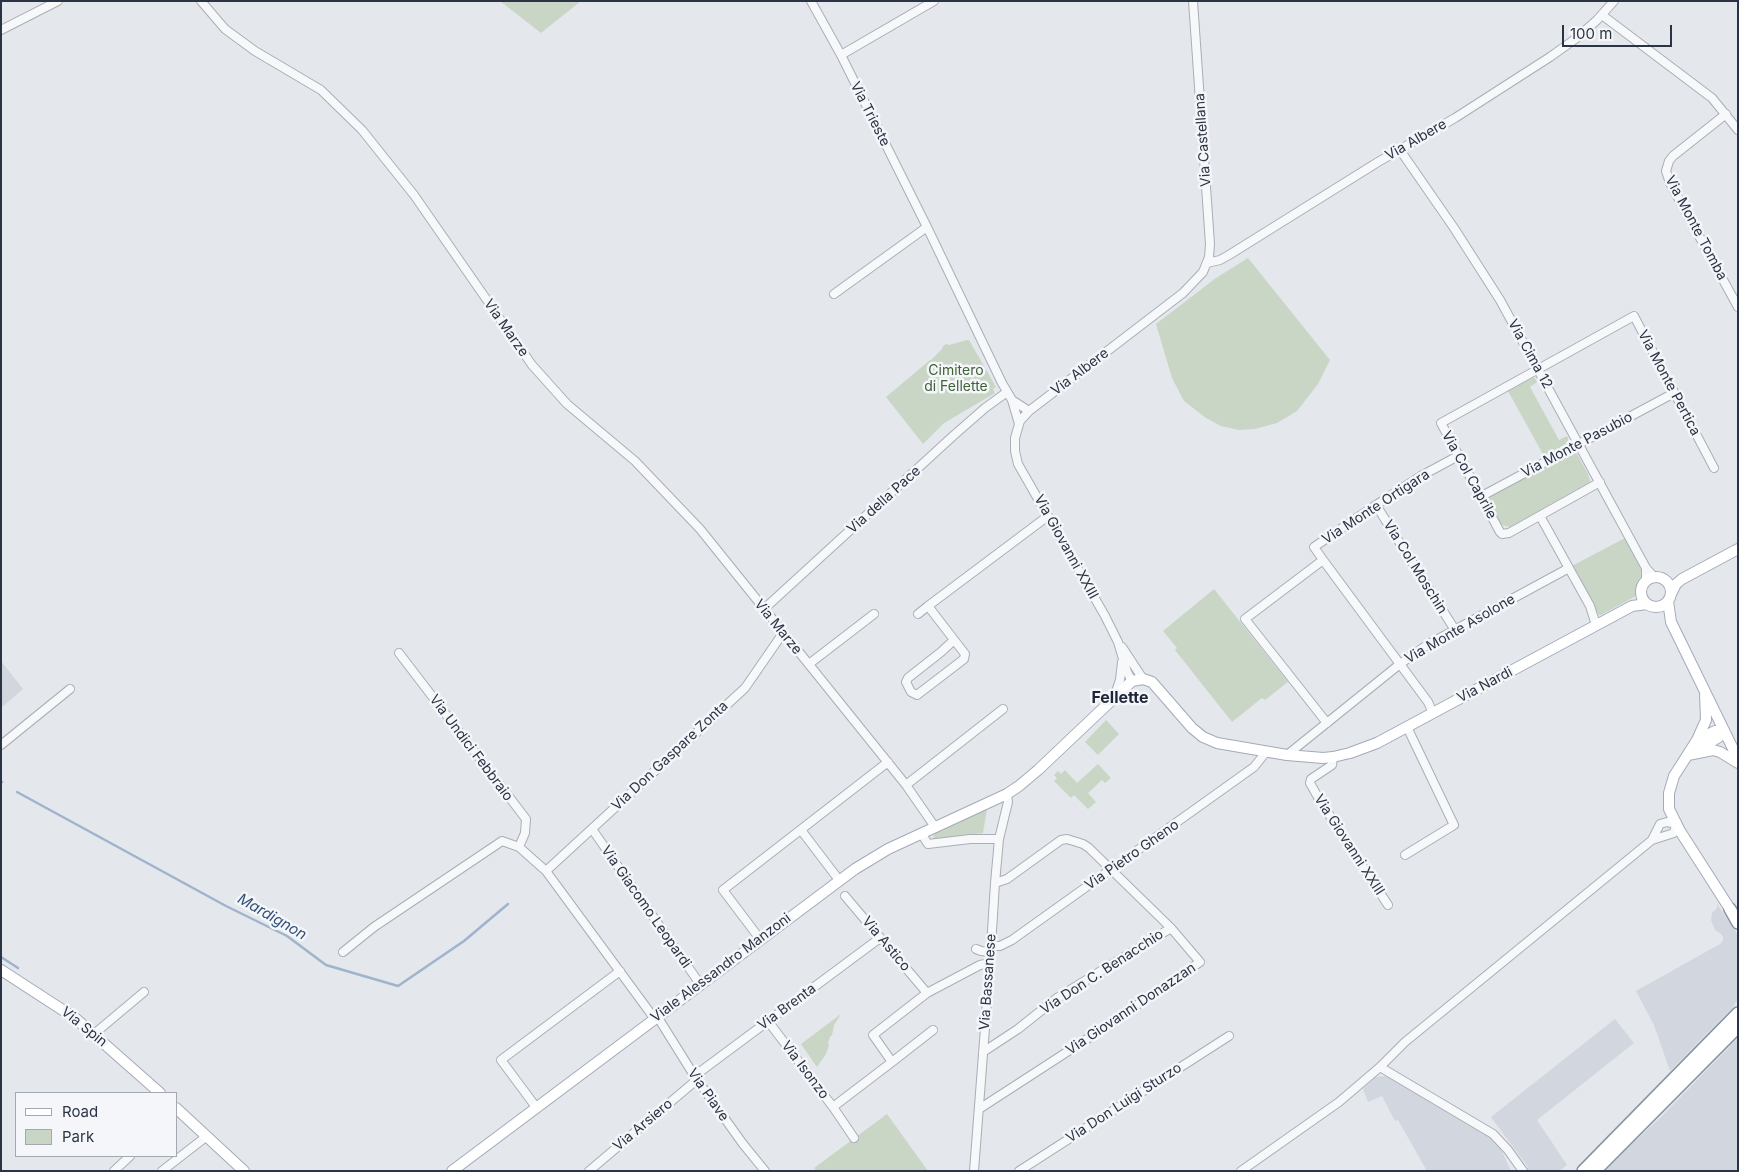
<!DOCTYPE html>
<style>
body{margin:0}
#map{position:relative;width:1739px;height:1172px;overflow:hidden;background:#e4e7ec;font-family:Inter,sans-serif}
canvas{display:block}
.frame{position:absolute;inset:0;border:2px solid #2b3445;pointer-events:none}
.legend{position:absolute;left:15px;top:1092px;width:162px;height:65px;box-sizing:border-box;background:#f4f6f9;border:1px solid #a4a8b1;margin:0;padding:6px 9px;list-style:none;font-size:15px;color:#2b3445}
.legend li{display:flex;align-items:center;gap:10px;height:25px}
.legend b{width:25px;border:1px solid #a4a8b1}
.scale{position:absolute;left:1562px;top:25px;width:110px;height:22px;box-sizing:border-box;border:2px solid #2b3445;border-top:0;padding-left:6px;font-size:15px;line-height:18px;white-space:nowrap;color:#2b3445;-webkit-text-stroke:4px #f4f6f9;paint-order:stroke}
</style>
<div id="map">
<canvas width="1739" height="1172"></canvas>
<div class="frame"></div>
<ul class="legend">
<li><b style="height:6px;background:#fff"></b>Road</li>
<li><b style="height:14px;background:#c9d6c5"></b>Park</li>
</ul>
<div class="scale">100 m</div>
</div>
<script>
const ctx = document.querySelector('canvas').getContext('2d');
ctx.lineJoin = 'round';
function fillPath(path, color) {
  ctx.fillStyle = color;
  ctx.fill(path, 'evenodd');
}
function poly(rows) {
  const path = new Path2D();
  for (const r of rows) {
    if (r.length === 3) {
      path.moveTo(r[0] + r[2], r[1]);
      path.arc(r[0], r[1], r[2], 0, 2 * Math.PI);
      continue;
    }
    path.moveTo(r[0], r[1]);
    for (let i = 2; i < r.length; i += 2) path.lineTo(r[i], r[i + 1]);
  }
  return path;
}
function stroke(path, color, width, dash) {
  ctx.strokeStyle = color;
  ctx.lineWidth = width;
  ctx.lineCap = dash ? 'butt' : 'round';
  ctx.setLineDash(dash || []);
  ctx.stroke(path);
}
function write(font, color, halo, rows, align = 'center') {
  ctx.font = font + ' Inter,sans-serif';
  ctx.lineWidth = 5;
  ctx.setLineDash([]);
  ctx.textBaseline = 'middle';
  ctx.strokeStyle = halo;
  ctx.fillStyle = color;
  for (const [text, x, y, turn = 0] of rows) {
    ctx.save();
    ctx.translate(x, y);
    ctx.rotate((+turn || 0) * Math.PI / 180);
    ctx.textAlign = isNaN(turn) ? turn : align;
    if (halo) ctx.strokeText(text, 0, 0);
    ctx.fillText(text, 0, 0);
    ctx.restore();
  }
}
fillPath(poly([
 [1,661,23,689,1,708],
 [1717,904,1738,935,1738,999,1732,1008,1670,1071,1654,1025,1636,991,1720,944,1723,941,1723,937,1721,934,1715,930,1711,920,1712,913,1717,908],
 [1615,1019,1634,1043,1537,1120,1567,1165,1559,1171,1527,1171,1528,1167,1491,1117],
 [1738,1038,1738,1169,1733,1171,1602,1171,1660,1118],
 [1386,1076,1484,1132,1492,1139,1501,1149,1511,1171,1427,1171,1398,1120,1395,1121,1382,1096,1368,1102,1363,1089,1376,1077]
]), '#d2d6de');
fillPath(poly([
 [500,1,581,1,541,33],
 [1248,258,1330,360,1318,384,1297,411,1277,423,1255,429,1239,430,1221,426,1206,418,1184,401,1172,378,1156,324,1216,278],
 [967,340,969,340,996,387,993,389,995,393,944,423,923,444,886,397,930,360,931,360,942,349,943,346,946,344,949,345],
 [1532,378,1535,378,1537,382,1530,387,1559,440,1567,436,1568,438,1568,442,1566,444,1544,456,1508,391],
 [1572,451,1577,454,1588,474,1590,481,1588,483,1510,527,1501,525,1489,504,1490,496],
 [1625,538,1643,573,1643,579,1639,586,1636,596,1601,615,1599,615,1594,608,1572,566],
 [1214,589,1288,682,1265,700,1262,698,1232,722,1175,650,1177,648,1163,631],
 [1106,720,1119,734,1098,755,1085,742],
 [1098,764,1111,778,1105,783,1102,780,1088,793,1096,802,1088,809,1074,795,1071,798,1054,781,1057,778,1054,775,1058,771,1061,774,1065,770,1077,783],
 [987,809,983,833,936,839,933,837,935,833],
 [841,1014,834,1025,832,1035,830,1037,828,1043,829,1045,826,1054,817,1067,801,1044],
 [887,1114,928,1171,817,1171,814,1168]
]), '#c9d6c5');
stroke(poly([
 [1,782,2,782],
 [17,792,226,906,287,936,326,965,398,986,464,941,508,904],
 [1,957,18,968]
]), '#9fb4cc', 2.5);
const minor = poly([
 [201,1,225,29,255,51,321,90,362,130,414,195,532,365,567,404,635,461,700,529,906,785,935,827],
 [811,1,841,55,927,227,1002,383,1012,400,1019,424],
 [1602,15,1712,98,1738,130],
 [1,30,58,1],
 [841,55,934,1],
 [1726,114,1673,156,1669,161,1666,171,1670,183,1738,307],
 [1400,150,1454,228,1500,300,1646,568,1655,578],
 [1207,263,1220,260,1229,255,1378,162,1455,118,1550,57,1578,37,1597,20,1614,1],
 [834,294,927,227],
 [1012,400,1029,411],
 [1600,482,1509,533,1502,534,1500,532,1441,423,1634,316,1714,468],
 [1480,497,1674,393],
 [1376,505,1455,630],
 [1540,516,1590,606,1596,625],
 [1323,560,1428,702,1433,713],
 [1646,568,1646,582],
 [764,609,953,436,985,408,1007,392],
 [918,614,928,606],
 [954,640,941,652,908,678,906,682,911,692,917,695,964,659,965,654,928,606,1048,516],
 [1122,647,1143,679],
 [399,653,526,819,525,833,519,847],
 [809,664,874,614],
 [1132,681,1127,672,1118,642,1105,616,1018,464,1015,451,1015,438,1020,421,1029,411,1183,293,1203,272,1209,257,1210,244,1193,1],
 [1114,697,1120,680,1122,662],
 [1327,723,1245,619,1323,560,1314,547,1376,505,1421,476,1458,456],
 [1,745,70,689],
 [1287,755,1400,664,1427,645,1569,568],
 [1333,757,1332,765,1311,779,1310,783,1319,799,1388,905],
 [906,785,1003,709],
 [592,829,700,984],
 [801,830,839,880],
 [921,833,928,844,970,839,999,839],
 [1405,855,1454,825,1407,727],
 [546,871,745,688,783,633],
 [845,896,927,993],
 [760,939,723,890,888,762],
 [991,946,1000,946,1012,940,1254,767,1266,752],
 [976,949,981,951,991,952],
 [343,952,374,927,502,841,519,847,546,871,654,1018],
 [657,1016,695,1077,743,1144,765,1171],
 [768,1021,833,1107,892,1062,873,1035,927,993,980,965,990,963],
 [94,1034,144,992],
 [983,1052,1018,1029,1057,998,1171,928],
 [892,1062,933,1030],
 [1380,1067,1493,1134,1508,1150,1523,1171],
 [536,1107,501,1060,620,971],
 [833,1107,854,1138],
 [979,1109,1087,1039,1200,962,1171,928,1089,848,1083,844,1067,839,1061,840,1007,879,995,883],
 [114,1171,130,1156],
 [162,1171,207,1136],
 [589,1171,693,1083,697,1074,880,938],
 [974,1171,990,963,995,883,999,839,1008,802,1007,794],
 [1019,1171,1229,1036],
 [1241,1171,1339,1102,1380,1067,1405,1042,1652,840,1674,833,1676,824,1667,822,1660,824,1652,840]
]);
const major = poly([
 [1656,592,15],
 [1671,594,1676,584,1682,579,1738,549],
 [1668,601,1671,622,1738,759],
 [1705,692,1706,720,1697,740,1674,776,1669,793,1669,809,1680,831,1730,909],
 [1698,740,1715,731,1723,731],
 [1698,750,1719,737,1723,731],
 [1688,755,1713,750,1720,752,1738,763],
 [1,970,75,1018,160,1093],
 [176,1108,244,1171],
 [452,1171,855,869,888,849,1007,794,1019,786,1038,770,1132,681,1143,679,1152,682,1192,728,1203,737,1217,743,1287,755,1323,758,1333,757,1350,753,1377,743,1632,606,1647,604]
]);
const highway = poly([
 [1730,909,1738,923],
 [1583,1171,1738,1013],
 [1595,1171,1738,1027]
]);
stroke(minor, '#a9aeb7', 10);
stroke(major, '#a3abb8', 12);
stroke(highway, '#8b94a3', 14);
stroke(minor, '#f7f8fa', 8);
stroke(major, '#fff', 10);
stroke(highway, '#fff', 11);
write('14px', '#2b3445', '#f4f6f9', [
 ["Via Trieste",870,114,63],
 ["Via Castellana",1203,140,-94],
 ["Via Albere",1416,140,-30],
 ["Via Monte Tomba",1696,228,62],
 ["Via Marze",506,328,55],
 ["Via Cima 12",1530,354,61],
 ["Via Albere",1080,372,-37],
 ["Via Monte Pertica",1669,383,62],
 ["Via Monte Pasubio",1577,445,-28],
 ["Via Col Caprile",1469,475,61],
 ["Via della Pace",884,500,-42],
 ["Via Monte Ortigara",1376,507,-33],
 ["Via Giovanni XXIII",1066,547,61],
 ["Via Col Moschin",1415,567,58],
 ["Via Marze",778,627,51],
 ["Via Monte Asolone",1460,629,-30],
 ["Via Nardi",1485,685,-28],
 ["Via Undici Febbraio",471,748,53],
 ["Via Don Gaspare Zonta",670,756,-43],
 ["Via Giovanni XXIII",1349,845,57],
 ["Via Pietro Gheno",1132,855,-35],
 ["Via Giacomo Leopardi",646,907,55],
 ["Via Astico",886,944,50],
 ["Viale Alessandro Manzoni",721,968,-37],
 ["Via Don C. Benacchio",1102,972,-33],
 ["Via Bassanese",988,982,-86],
 ["Via Brenta",787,1007,-36],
 ["Via Giovanni Donazzan",1131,1009,-34],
 ["Via Spin",84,1027,39],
 ["Via Isonzo",805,1070,53],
 ["Via Piave",708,1095,55],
 ["Via Don Luigi Sturzo",1124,1103,-33],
 ["Via Arsiero",643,1125,-40]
]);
write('14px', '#3f6138', '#f4f6f9', [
 ["Cimitero",956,371],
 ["di Fellette",956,387]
]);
write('italic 15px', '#34527a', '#f4f6f9', [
 ["Mardignon",272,917,30]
]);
write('bold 16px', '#1d2536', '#f4f6f9', [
 ["Fellette",1120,698]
]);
</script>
